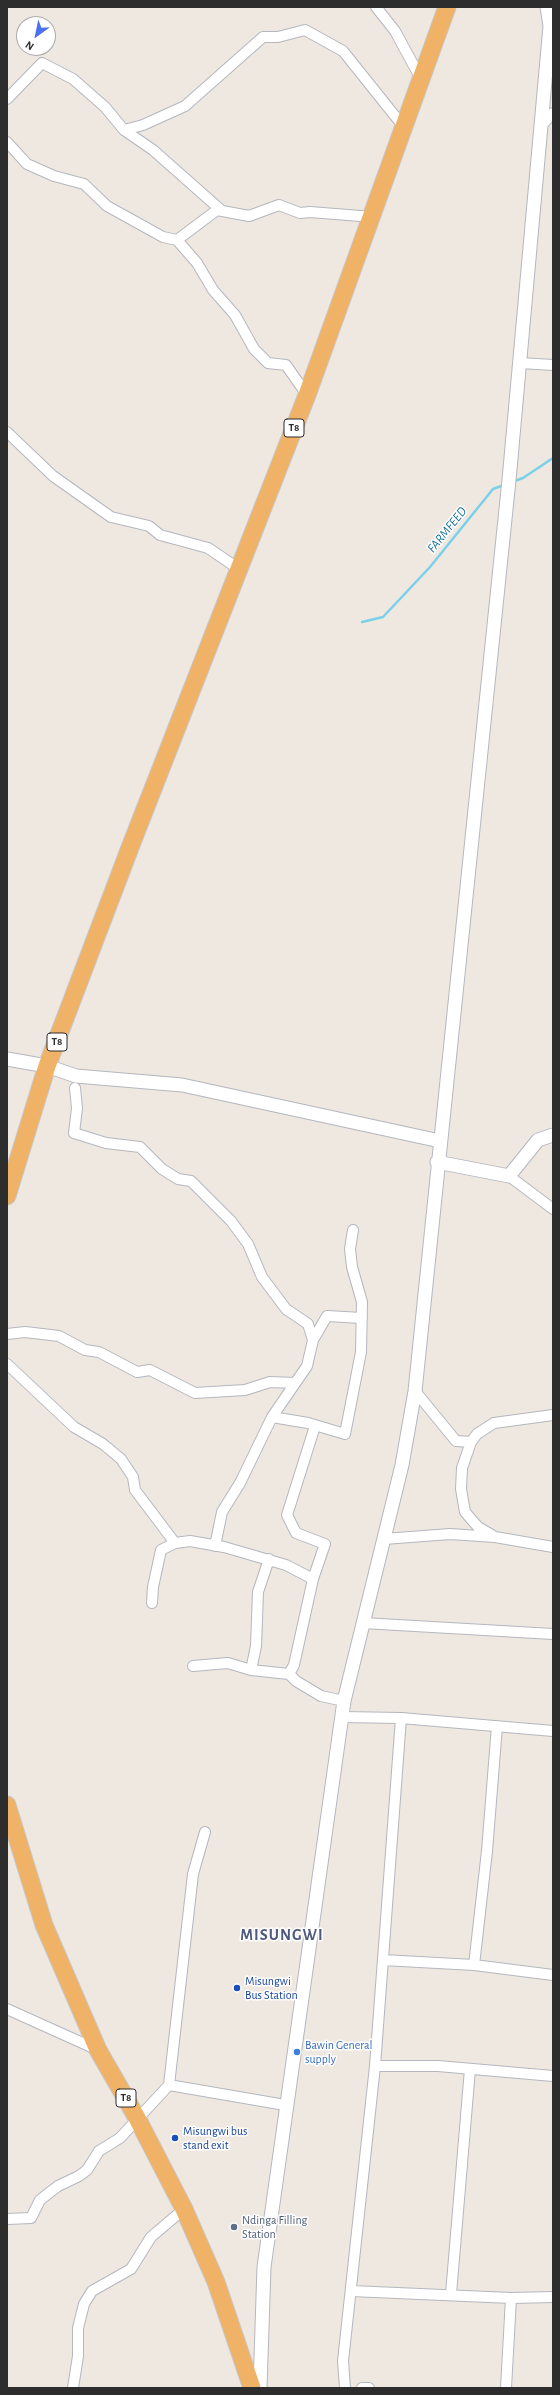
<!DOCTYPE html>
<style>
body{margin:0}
#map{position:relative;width:560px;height:2395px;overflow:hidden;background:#eee8e1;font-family:"Alegreya Sans",sans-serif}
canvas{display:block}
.frame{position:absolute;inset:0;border:8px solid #2d2d2d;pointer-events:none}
.north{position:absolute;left:16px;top:16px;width:40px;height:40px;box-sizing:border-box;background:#fff;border:1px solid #ababab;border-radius:50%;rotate:213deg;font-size:11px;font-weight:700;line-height:16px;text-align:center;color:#2d2d2d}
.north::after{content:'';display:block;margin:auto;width:14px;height:18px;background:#4b71f0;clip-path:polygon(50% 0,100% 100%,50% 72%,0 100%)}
</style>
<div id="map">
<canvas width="560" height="2395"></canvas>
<div class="frame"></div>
<div class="north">N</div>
</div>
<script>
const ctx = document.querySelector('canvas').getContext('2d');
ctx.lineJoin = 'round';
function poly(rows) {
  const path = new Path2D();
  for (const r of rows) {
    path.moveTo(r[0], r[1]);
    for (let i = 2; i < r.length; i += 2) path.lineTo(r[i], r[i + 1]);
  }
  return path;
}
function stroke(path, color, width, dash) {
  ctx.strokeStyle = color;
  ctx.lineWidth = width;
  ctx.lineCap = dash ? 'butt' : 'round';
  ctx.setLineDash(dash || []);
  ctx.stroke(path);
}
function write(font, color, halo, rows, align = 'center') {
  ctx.font = font + ' "Alegreya Sans",sans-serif';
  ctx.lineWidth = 3;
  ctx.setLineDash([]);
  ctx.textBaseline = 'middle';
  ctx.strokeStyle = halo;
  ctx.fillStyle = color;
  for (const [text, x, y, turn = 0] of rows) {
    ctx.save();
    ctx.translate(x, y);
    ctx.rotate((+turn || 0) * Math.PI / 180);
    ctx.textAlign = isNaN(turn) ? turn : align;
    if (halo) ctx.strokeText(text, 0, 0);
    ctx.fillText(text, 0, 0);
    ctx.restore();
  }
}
stroke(poly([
 [512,482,523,478,553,458],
 [362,622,383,617,430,567,493,489,504,485]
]), '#7bd0e9', 2.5);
const minor = poly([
 [376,7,395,31,421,79],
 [7,99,42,63,73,79,105,107,124,130,143,125,185,106,263,37,278,37,305,30,343,51,403,126],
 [541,126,553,113],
 [124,130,153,150,222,211],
 [7,142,27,164,54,176,84,184,107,206,163,237,177,240,197,263,213,290,235,315,254,349,268,363,286,365,307,395],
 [177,240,217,210,249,216,279,205,300,213,310,212,373,217],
 [520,363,553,365],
 [7,432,53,476,111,517,149,526,160,535,208,548,239,569],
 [75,1088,77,1108,74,1133,106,1143,140,1147,162,1169,178,1179,191,1181,231,1221,248,1244,262,1277,286,1309,308,1324,313,1340],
 [509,1176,553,1209],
 [7,1334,25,1332,59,1336,85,1350,99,1352,137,1372,150,1370,195,1393,245,1390,270,1382,295,1383],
 [7,1364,74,1427,103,1444,121,1459,133,1477,135,1490,175,1543],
 [415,1391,456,1441,471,1442,477,1434,494,1423,553,1415],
 [272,1417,308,1423,345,1434,361,1352,362,1302,352,1267,350,1249,353,1230],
 [471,1442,462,1468,461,1489,465,1512,478,1527,492,1535],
 [384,1539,450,1534,495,1537,553,1547],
 [215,1546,222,1512,240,1483,272,1417,307,1366,313,1340,327,1316,362,1318],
 [152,1603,153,1587,161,1550,175,1543,190,1541,224,1547,286,1565,313,1579],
 [363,1623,553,1634],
 [193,1666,228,1663,251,1670,289,1674,296,1681,321,1696,344,1701],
 [251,1670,256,1646,258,1592,269,1559],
 [289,1674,294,1665,313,1579,325,1544,296,1533,287,1515,315,1426],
 [342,1717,401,1718,553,1731],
 [497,1726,487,1851,474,1965,553,1975],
 [383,1960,474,1965],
 [7,2009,98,2050],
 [375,2066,438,2066,553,2076],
 [169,2085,193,1874,205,1832],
 [7,2219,31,2218,40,2200,58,2186,79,2176,87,2170,99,2151,120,2138,169,2085,285,2105],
 [351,2291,511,2298,553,2297],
 [451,2294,470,2069],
 [73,2388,78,2356,78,2328,84,2304,92,2291,131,2269,151,2237,184,2209],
 [345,2388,343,2361,375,2066,401,1718],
 [362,2388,369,2388],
 [506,2388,511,2298]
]);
const tertiary = poly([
 [7,1059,47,1066,76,1076,182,1085,440,1141],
 [437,1162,509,1176,538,1140,553,1135],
 [260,2388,264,2267,344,1701,402,1465,415,1391,509,480,550,26,547,7]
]);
const trunk = poly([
 [7,1196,47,1066,131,845,307,395,447,7],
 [7,1805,44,1925,98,2050,137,2118,184,2209,216,2282,252,2388]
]);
stroke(minor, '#b4b7bf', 12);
stroke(tertiary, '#b4b7bf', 15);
stroke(trunk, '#c8c8c8', 19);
stroke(minor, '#fff', 10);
stroke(tertiary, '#fff', 13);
stroke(trunk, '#efb267', 17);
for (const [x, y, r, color] of [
 [237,1988,4,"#1a4fb4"],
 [297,2052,4,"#3f7fe0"],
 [175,2138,4,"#1a4fb4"],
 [234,2227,4,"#5c6f8a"]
]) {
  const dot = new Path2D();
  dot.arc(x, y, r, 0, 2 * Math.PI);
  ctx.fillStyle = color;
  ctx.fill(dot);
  stroke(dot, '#fff', 1.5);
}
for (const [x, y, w] of [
 [294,428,20],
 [57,1042,20],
 [126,2098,20]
]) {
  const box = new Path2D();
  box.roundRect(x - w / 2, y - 9, w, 18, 3);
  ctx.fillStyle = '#fff';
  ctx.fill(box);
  stroke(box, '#2d2d2d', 1);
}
write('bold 11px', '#2d2d2d', null, [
 ["T8",294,428],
 ["T8",57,1042],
 ["T8",126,2098]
]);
write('12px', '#164399', '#fff', [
 ["Misungwi",245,1981],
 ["Bus Station",245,1995],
 ["Misungwi bus",183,2131],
 ["stand exit",183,2145]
], 'left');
write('12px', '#366cbe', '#fff', [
 ["Bawin General",305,2045],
 ["supply",305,2059]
], 'left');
write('12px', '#4e5e75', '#fff', [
 ["Ndinga Filling",242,2220],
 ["Station",242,2234]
], 'left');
write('italic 13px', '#167199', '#fff', [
 ["FARMFEED",447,530,-51]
]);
ctx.letterSpacing = '1px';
write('bold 16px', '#4f597c', '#fff', [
 ["MISUNGWI",282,1935]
]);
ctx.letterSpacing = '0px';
</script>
